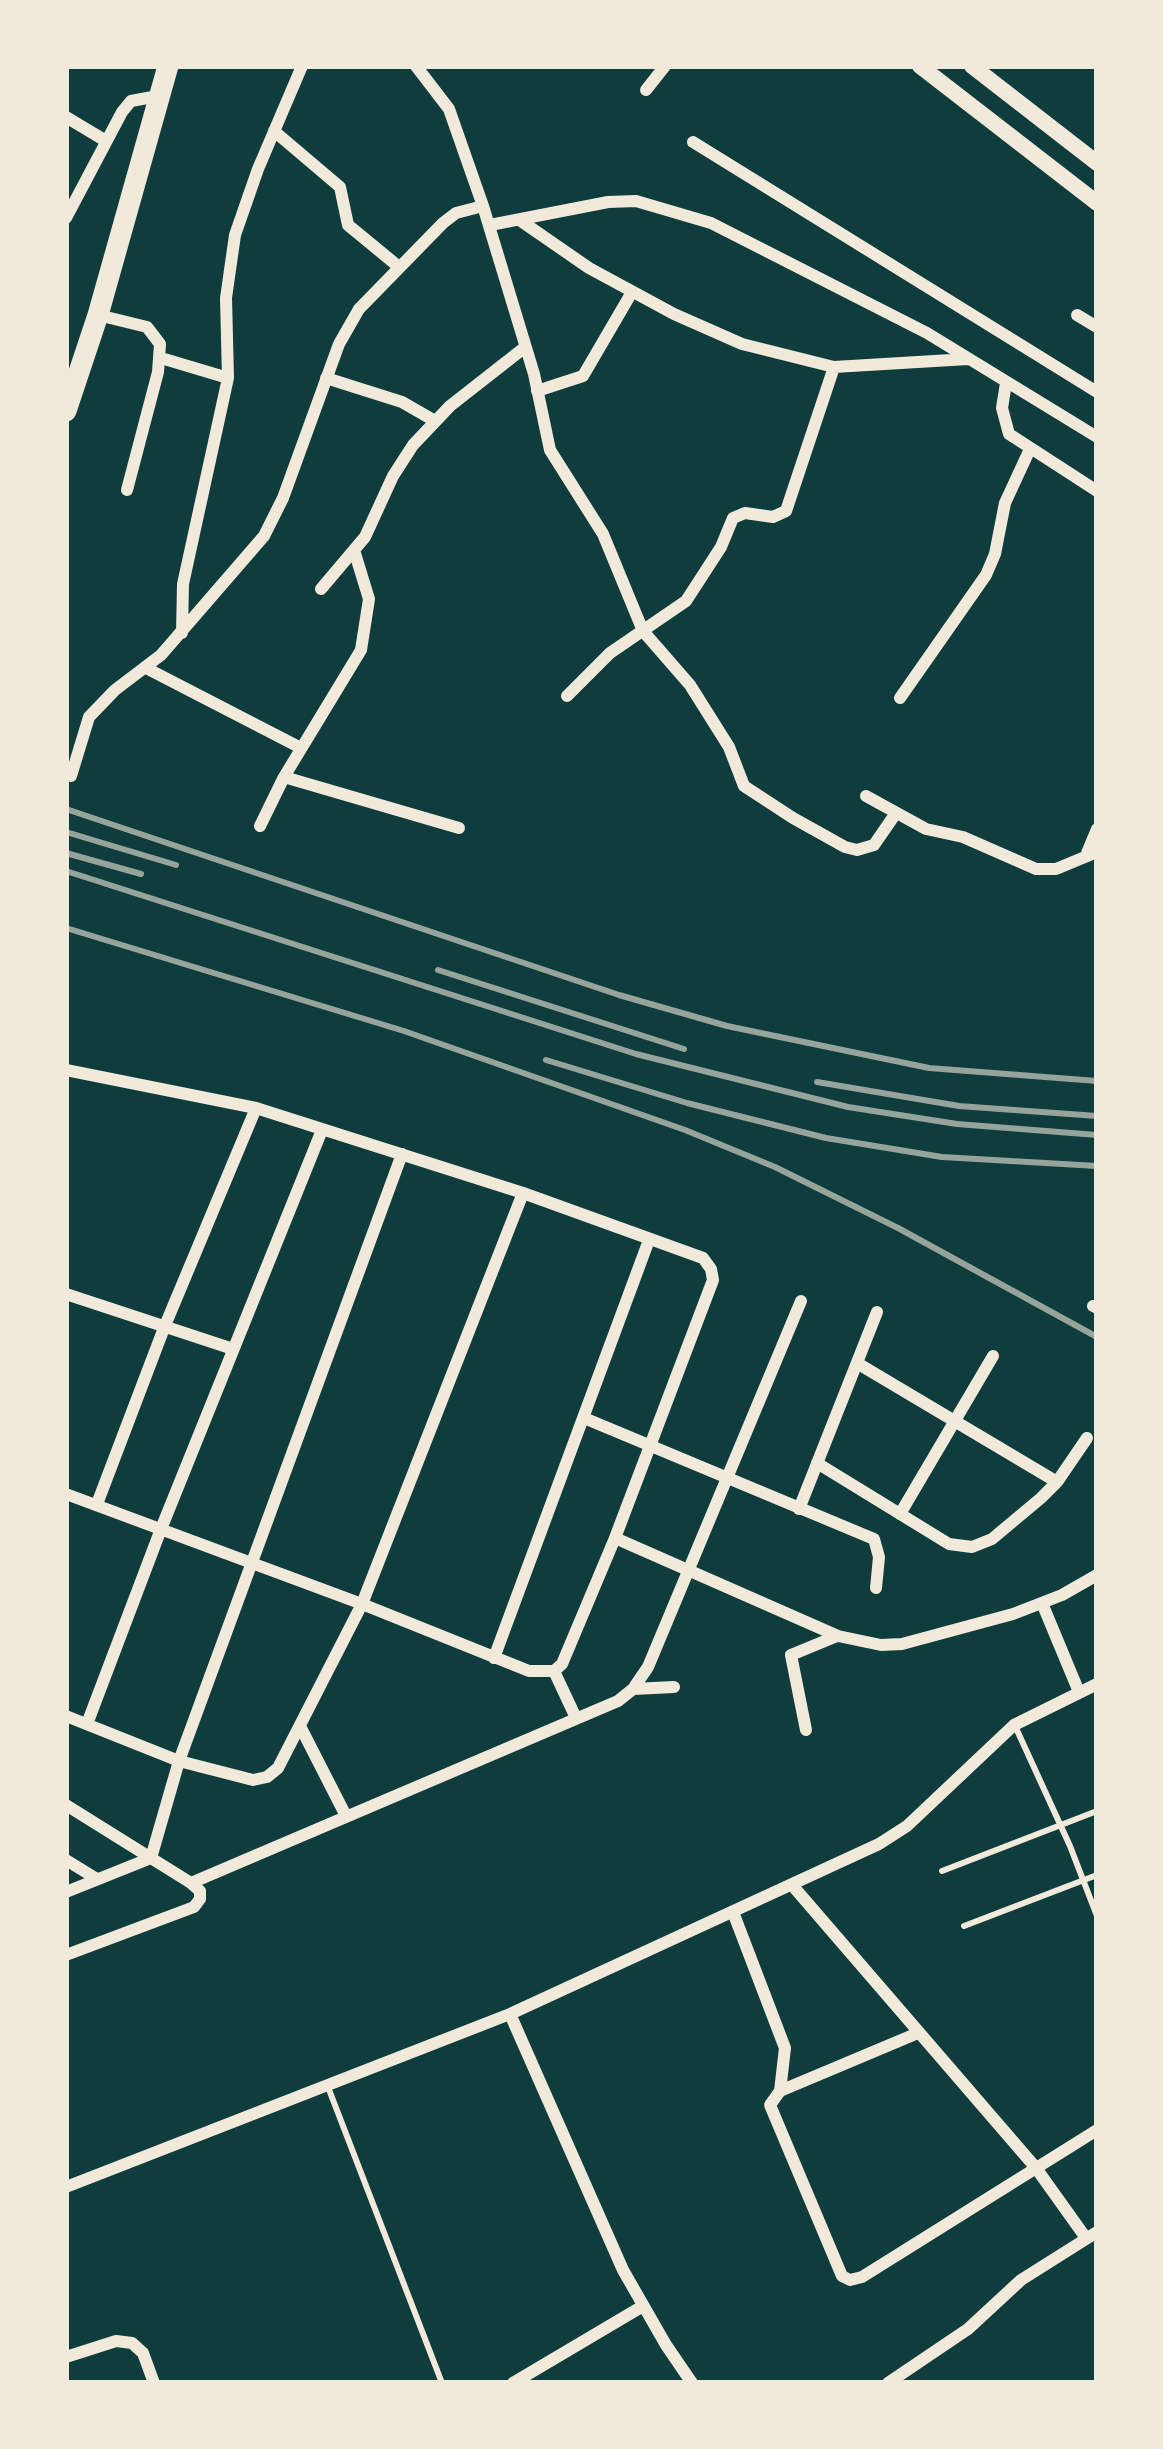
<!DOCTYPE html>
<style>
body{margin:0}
#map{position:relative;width:1163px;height:2449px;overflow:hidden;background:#0f3d3e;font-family:Manrope,sans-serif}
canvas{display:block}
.frame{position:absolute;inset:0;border:69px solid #f1e9da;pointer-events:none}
</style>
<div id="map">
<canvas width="1163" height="2449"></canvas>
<div class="frame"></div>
</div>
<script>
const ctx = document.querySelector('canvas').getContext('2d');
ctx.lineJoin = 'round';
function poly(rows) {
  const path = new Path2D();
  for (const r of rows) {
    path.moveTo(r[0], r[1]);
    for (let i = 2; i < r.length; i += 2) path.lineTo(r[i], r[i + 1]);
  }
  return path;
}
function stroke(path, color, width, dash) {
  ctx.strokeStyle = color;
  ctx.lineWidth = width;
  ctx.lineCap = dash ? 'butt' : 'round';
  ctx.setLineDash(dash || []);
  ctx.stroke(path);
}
stroke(poly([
 [1016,1728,1070,1846,1097,1916],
 [942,1871,1097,1811],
 [964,1926,1097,1875],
 [328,2087,442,2383]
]), '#f1e9da', 6);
stroke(poly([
 [416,66,449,109,483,206,534,374,550,450,603,534,643,631,690,685,729,747,744,786,793,818,845,847,857,850,874,845,896,813],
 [646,90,665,66],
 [66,117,106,141],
 [274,131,340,187,348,225,399,267],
 [693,142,1097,392],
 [66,218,122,112,131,101,158,96],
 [521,221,589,268,674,314,742,344,834,367,968,359],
 [490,225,608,202,636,201,711,223,927,333,1097,437],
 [98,315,147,327,160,344,158,372,127,490],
 [1077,315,1097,327],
 [161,358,228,378],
 [326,378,402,402,435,421],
 [1006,383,1002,408,1009,434,1097,491],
 [537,391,583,376,632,292],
 [321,589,365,537,393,476,413,445,450,406,524,348],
 [182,633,183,584,228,378,226,298,235,235,258,169,302,66],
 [146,668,301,748],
 [567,696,610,653,686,601,721,547,733,518,745,513,773,517,786,511,834,367],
 [900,698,986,575,995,554,1005,503,1030,449],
 [71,776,89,717,115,690,161,655,264,536,283,498,339,344,359,309,443,223,456,213,483,206],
 [284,777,459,828],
 [866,796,926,829,963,837,1036,869,1056,869,1097,852],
 [260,826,284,777,361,650,369,599,354,550],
 [1087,853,1097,829],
 [66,1070,256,1108,523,1193,703,1258,711,1269,713,1280,615,1538,562,1664,554,1671,529,1671,362,1604,66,1494],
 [66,1294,233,1349],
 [1093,1306,1097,1308],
 [857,1363,1057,1482],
 [584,1418,874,1539,879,1557,876,1588],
 [817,1463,949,1544,972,1547,992,1539,1041,1498,1057,1482,1087,1438],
 [97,1504,164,1328,256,1108],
 [799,1509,877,1312],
 [900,1514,993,1356],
 [615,1538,838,1636,881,1645,902,1644,1013,1614,1062,1595,1097,1575],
 [1042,1603,1079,1692],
 [494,1658,649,1240],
 [554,1671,576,1718],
 [633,1689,674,1687],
 [66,1716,179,1761,402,1154],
 [87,1724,161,1529,322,1130],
 [300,1726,346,1816],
 [806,1730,791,1655,837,1636],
 [66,1805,191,1883,200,1891,200,1899,194,1907,66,1955],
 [66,1860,97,1879],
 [191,1883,618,1701,633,1689,648,1667,801,1301],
 [792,1885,1036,2168,1086,2238],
 [66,1892,151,1858,179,1761,253,1780,267,1777,278,1768,362,1604,523,1193],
 [733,1912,785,2048,780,2091],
 [510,2014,623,2270,666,2345,692,2383],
 [918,2033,780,2091,770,2105,842,2276,850,2280,862,2277,1097,2130],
 [66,2187,510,2014,879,1844,907,1826,1014,1725,1097,1684],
 [66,2357,116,2341,132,2343,143,2353,154,2383],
 [513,2383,643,2306],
 [888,2383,968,2329,1021,2280,1097,2232]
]), '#f1e9da', 12);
stroke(poly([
 [920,66,1097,203],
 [972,66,1097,163]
]), '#f1e9da', 16);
stroke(poly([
 [66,411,98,315,168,66]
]), '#f1e9da', 21);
stroke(poly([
 [66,809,619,995,727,1026,929,1068,1097,1081],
 [66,832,176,865],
 [66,853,141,874],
 [66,871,636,1054,848,1107,957,1124,1097,1135],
 [66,928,404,1031,685,1130,775,1167,898,1228,1097,1337],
 [438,970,684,1049],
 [546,1060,687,1103,826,1138,942,1157,1097,1166],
 [817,1082,959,1106,1097,1116]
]), '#97a49c', 6);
</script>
